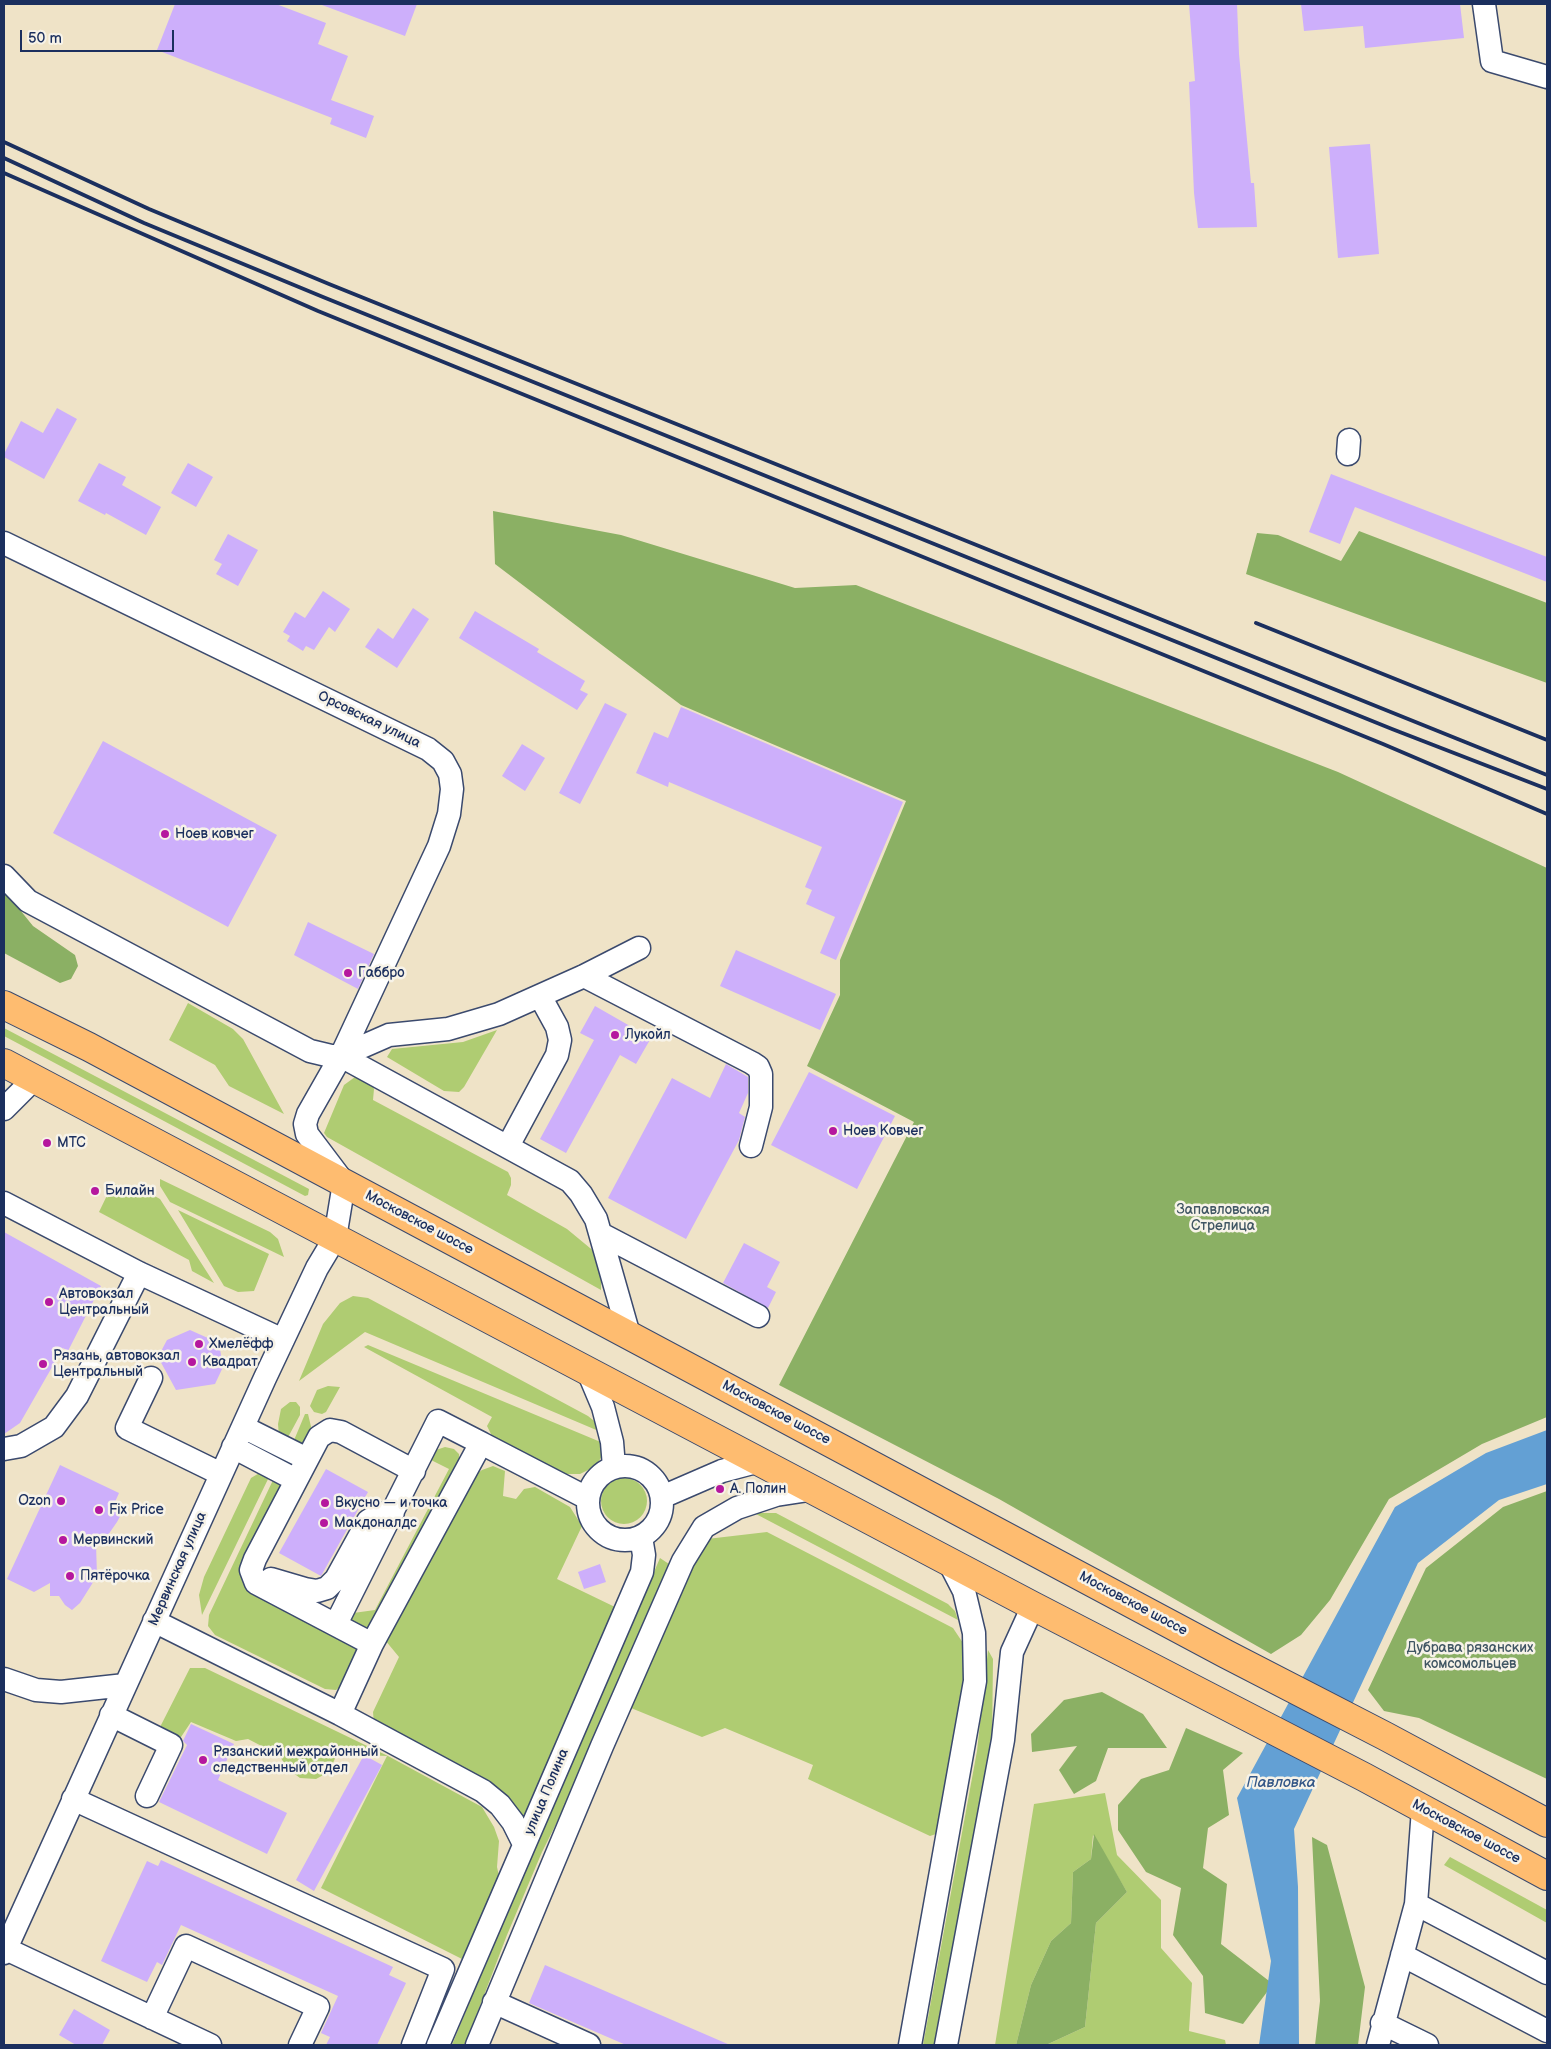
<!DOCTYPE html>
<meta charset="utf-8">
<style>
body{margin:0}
#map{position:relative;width:1551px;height:2049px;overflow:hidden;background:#efe3c7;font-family:"Balsamiq Sans",sans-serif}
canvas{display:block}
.frame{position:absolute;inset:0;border:5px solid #1b2f5e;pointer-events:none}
.scale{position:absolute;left:20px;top:30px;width:154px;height:22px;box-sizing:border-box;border:2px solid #1b2f5e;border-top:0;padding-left:6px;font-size:15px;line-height:18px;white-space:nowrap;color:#1b2f5e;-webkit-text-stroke:4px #f7f3e8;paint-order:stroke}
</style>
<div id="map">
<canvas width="1551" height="2049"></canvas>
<div class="frame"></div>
<div class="scale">50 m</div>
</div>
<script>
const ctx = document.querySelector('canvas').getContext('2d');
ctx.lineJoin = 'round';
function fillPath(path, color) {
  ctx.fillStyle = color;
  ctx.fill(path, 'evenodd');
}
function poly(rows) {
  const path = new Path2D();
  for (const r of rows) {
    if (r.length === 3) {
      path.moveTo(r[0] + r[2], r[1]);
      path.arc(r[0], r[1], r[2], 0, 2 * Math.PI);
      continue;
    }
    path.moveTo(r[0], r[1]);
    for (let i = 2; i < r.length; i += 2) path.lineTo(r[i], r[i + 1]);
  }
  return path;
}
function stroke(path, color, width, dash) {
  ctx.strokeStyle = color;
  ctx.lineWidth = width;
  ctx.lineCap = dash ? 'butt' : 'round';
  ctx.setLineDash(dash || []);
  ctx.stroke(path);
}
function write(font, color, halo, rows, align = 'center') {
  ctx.font = font + ' "Balsamiq Sans",sans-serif';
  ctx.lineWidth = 5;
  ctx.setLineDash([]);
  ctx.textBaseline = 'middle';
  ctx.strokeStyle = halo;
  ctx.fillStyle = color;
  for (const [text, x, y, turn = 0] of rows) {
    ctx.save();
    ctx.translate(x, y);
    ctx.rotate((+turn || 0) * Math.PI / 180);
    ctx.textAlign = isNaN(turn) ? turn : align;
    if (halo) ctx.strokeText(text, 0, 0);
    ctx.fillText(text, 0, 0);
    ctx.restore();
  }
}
fillPath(poly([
 [188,1003,233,1029,243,1039,284,1114,229,1086,215,1065,169,1040],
 [4,1028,309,1189,308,1195,305,1196,4,1036],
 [497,1030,464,1087,459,1092,444,1091,387,1057,392,1049,463,1042],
 [355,1077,364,1078,371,1082,374,1089,373,1100,508,1172,511,1178,511,1185,507,1195,567,1229,596,1253,601,1262,601,1290,327,1137,324,1133,344,1085],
 [160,1179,270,1232,278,1239,284,1257,170,1202,160,1186],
 [113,1183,139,1196,142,1189,160,1199,214,1283,192,1271,189,1260,99,1212],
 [178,1210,269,1254,254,1291,238,1292,224,1286],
 [353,1296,368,1298,588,1416,599,1425,601,1432,365,1332,299,1381,323,1324,340,1303],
 [368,1345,603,1443,604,1452,599,1461,592,1468,580,1474,563,1474,492,1436,487,1426,492,1417,364,1347],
 [328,1386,340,1387,326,1412,322,1414,314,1412,310,1406,317,1390],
 [290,1402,296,1402,300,1407,300,1415,286,1441,279,1436,278,1424,281,1409],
 [305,1414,308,1414,313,1435,304,1446,292,1445],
 [445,1447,454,1449,459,1454,459,1467,368,1631,357,1632,346,1614,375,1610,449,1469,431,1460,436,1450],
 [493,1466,505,1471,503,1496,516,1499,524,1489,535,1487,570,1507,582,1526,557,1579,615,1607,529,1812,523,1820,374,1724,373,1712,399,1657,385,1640,472,1477,482,1470],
 [261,1472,270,1475,202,1615,199,1595,204,1577,251,1478],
 [624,1501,23],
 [274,1478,278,1478,285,1490,243,1573,358,1648,344,1684,336,1690,325,1689,215,1635,208,1626,209,1615],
 [754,1513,776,1513,948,1604,955,1611,958,1620],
 [767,1532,953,1628,965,1646,964,1690,939,1833,930,1836,808,1779,813,1765,725,1728,702,1737,631,1708,697,1555,707,1539],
 [660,1558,669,1564,568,1800,542,1852,507,1935,465,2045,452,2045,481,1974],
 [988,1650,993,1659,992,1743,935,2045,923,2045,977,1751],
 [190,1668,205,1668,388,1756,482,1807,494,1827,499,1841,497,1867,499,1876,462,1959,321,1888,387,1756,337,1754,329,1772,316,1779,300,1778,288,1769,279,1755,248,1739,236,1741,191,1722,177,1743,157,1733],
 [1105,1793,1117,1855,1161,1900,1161,1948,1192,1983,1189,2031,1225,2040,1226,2045,1046,2045,1085,2027,1096,1923,1127,1892,1093,1835,1091,1859,1073,1872,1071,1923,1051,1941,1031,1985,1016,2045,995,2045,1034,1804],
 [1450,1857,1547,1910,1547,1923,1444,1865]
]), '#afcc72');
fillPath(poly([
 [493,511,621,535,795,588,856,585,1338,772,1547,868,1547,1417,1482,1444,1389,1499,1330,1600,1301,1635,1271,1654,999,1499,779,1385,914,1122,807,1066,840,995,840,960,906,801,681,705,495,564],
 [1359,531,1547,603,1547,683,1246,574,1257,533,1278,535,1341,561],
 [4,890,33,926,75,955,78,966,71,979,60,983,4,953],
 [1547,1491,1547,1779,1419,1718,1384,1711,1368,1690,1426,1568,1503,1507],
 [1102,1692,1143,1714,1167,1748,1108,1748,1096,1781,1074,1794,1059,1770,1077,1746,1032,1752,1031,1734,1064,1700],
 [1186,1728,1243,1753,1223,1770,1229,1815,1208,1828,1203,1868,1227,1884,1221,1944,1273,1984,1243,2024,1205,2013,1203,1976,1173,1935,1181,1888,1146,1872,1118,1830,1118,1805,1141,1779,1169,1770],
 [1094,1834,1127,1892,1096,1923,1085,2027,1046,2045,1016,2045,1031,1985,1051,1941,1071,1923,1073,1872,1091,1859],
 [1312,1837,1327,1845,1365,1987,1358,2045,1315,2045,1320,2001]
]), '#8bb064');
fillPath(poly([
 [1547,1430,1547,1484,1499,1500,1418,1563,1294,1829,1298,1887,1299,2045,1259,2045,1271,1961,1237,1798,1395,1507,1486,1453]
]), '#63a0d4');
fillPath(poly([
 [175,4,276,4,326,23,318,44,348,56,331,100,374,116,366,138,330,124,332,118,157,50],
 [322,4,417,4,405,36,322,5],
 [1189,4,1237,4,1239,54,1251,183,1254,183,1257,227,1198,228,1194,193,1189,82,1195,81],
 [1301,4,1460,4,1464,38,1365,48,1363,26,1304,31],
 [1370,144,1379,254,1338,258,1329,147],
 [57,408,77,419,44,479,4,457,4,454,21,421,43,433],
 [99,463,126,477,122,485,161,507,146,535,106,513,105,515,78,501],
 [188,463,213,477,196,507,171,493],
 [1331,474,1547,557,1547,582,1355,507,1340,544,1309,532],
 [228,534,258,550,238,586,216,574,222,564,214,560],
 [323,591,350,609,335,632,329,627,314,650,306,646,303,651,287,641,290,636,283,632,295,612,305,618],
 [413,608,429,619,397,668,365,647,378,628,393,639],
 [475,611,539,649,537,652,585,681,580,690,588,694,577,710,459,638],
 [605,703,627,714,580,804,559,793],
 [681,707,903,802,836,960,820,953,835,917,806,904,812,890,805,887,822,847,669,782,668,787,636,773,654,732,668,738],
 [103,741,277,835,228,927,53,833],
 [522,744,545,758,525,791,502,776],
 [308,922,374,954,358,989,294,955],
 [736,950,836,994,820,1030,720,986],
 [595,1006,651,1038,636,1064,620,1055,566,1153,540,1139,594,1040,580,1033],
 [726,1064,748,1077,748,1093,739,1113,745,1117,739,1140,686,1239,608,1198,672,1078,710,1098],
 [809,1072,895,1116,857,1189,771,1145],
 [4,1232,101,1286,68,1351,63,1348,20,1423,4,1434],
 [744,1243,780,1262,767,1287,776,1292,768,1308,723,1283],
 [190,1330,219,1343,223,1367,215,1384,176,1390,158,1357,167,1340],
 [60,1465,119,1493,115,1502,125,1507,117,1522,108,1535,96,1544,97,1576,80,1603,72,1610,65,1605,59,1596,50,1596,50,1583,34,1592,7,1579],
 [326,1469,368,1492,321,1576,279,1553],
 [600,1564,606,1582,584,1589,578,1572],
 [191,1724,234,1744,218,1780,287,1813,267,1854,159,1802,187,1745,183,1741],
 [364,1755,382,1765,314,1891,296,1880],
 [161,1860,393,1967,389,1975,406,1983,377,2045,326,2045,330,2037,321,2033,338,1996,181,1925,162,1965,157,1962,147,1982,101,1961,147,1861,158,1866],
 [545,1965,730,2045,626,2045,529,2003],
 [74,2009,110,2030,102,2045,76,2045,59,2035]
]), '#cdaffb');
const minor = poly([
 [1484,4,1492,61,1547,77],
 [1348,454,1349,440],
 [4,543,428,749,443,761,450,774,452,789,449,814,439,846,341,1056,308,1114,305,1124,307,1134,344,1183,335,1238,317,1268,265,1378,4,1953],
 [4,876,28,901,310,1051,331,1056,341,1056,389,1035,448,1029,499,1014,584,976,639,948],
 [584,976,752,1063,758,1067,761,1074,761,1107,751,1146],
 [341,1056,570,1181,581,1194,596,1219,629,1335],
 [4,1109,34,1079],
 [508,1146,557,1055,560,1040,557,1027,540,996],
 [4,1203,139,1273,283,1340],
 [601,1234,758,1316],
 [587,1369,603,1407,612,1442,614,1467],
 [151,1378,127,1428,221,1474],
 [243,1427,307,1459],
 [233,1447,296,1480],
 [4,1449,21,1446,54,1427,77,1396,139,1273],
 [625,1503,37],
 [662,1497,722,1471,760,1461],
 [271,1579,305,1589,317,1591,327,1588,336,1579,368,1521,379,1514,393,1512],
 [154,1621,340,1714,483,1791,500,1805,513,1822,524,1844],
 [336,1624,438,1421,481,1443],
 [372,1644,256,1583,251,1570,255,1559,319,1437,330,1430,341,1432,414,1471],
 [4,1679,36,1690,61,1692,125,1685],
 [340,1714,372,1644,481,1443,587,1498],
 [111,1715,171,1745,147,1796],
 [73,1799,443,1969,413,2045],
 [1416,1904,1547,1973],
 [6,1949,210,2045],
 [1402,1955,1547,2031],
 [494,2002,589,2045],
 [152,2018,186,1946,318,2007,300,2045],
 [1382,2023,1427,2045],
 [438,2045,642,1572,644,1555,641,1537],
 [477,2045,602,1746,683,1561,704,1527,737,1508,776,1495,815,1489],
 [910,2045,975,1681,974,1633,964,1591,948,1560],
 [946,2045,1003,1740,1012,1652,1033,1606],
 [1378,2045,1416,1904,1423,1809]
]);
const major = poly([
 [4,1005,89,1047,1226,1654,1385,1736,1547,1823],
 [4,1063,1033,1606,1364,1777,1547,1876]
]);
stroke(minor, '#3b4a6e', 25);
stroke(major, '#3b4a6e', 30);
stroke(minor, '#fff', 22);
stroke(major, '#febc70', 28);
stroke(poly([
 [4,142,149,209,329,284,1547,775],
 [4,158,144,223,323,297,1392,729,1547,789],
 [4,173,318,311,1383,744,1547,814],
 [1256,623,1547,740]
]), '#1b2f5e', 4);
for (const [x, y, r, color] of [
 [165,834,5,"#b5179e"],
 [348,973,5,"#b5179e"],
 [615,1035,5,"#b5179e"],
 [833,1131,5,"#b5179e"],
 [47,1143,5,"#b5179e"],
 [95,1191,5,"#b5179e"],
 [49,1302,5,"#b5179e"],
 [199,1344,5,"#b5179e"],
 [192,1362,5,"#b5179e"],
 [43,1364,5,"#b5179e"],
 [720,1489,5,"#b5179e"],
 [61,1501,5,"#b5179e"],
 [325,1503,5,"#b5179e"],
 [99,1510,5,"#b5179e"],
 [324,1523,5,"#b5179e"],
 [63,1540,5,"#b5179e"],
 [70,1576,5,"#b5179e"],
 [203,1760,5,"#b5179e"]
]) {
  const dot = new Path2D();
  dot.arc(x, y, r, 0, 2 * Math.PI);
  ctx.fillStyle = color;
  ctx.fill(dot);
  stroke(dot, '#f7f3e8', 2);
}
write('14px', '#1b2f5e', '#f7f3e8', [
 ["Орсовская улица",369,720,26],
 ["Московское шоссе",419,1223,28],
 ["Московское шоссе",776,1413,28],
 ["Мервинская улица",178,1569,-66],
 ["Московское шоссе",1133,1604,28],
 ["улица Полина",547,1792,-67],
 ["Московское шоссе",1466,1832,28]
]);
write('14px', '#1b2f5e', '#f7f3e8', [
 ["Ноев ковчег",175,834],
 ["Габбро",358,973],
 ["Лукойл",625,1035],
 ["Ноев Ковчег",843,1131],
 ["МТС",57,1143],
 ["Билайн",105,1191],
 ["Автовокзал",59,1294],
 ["Центральный",59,1310],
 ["Хмелёфф",209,1344],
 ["Рязань, автовокзал",53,1356],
 ["Центральный",53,1372],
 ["Квадрат",202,1362],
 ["А. Полин",730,1489],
 ["Ozon",51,1501,"right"],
 ["Вкусно — и точка",335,1503],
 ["Fix Price",109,1510],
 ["Макдоналдс",334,1523],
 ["Мервинский",73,1540],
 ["Пятёрочка",80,1576],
 ["Рязанский межрайонный",213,1752],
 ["следственный отдел",213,1768]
], 'left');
write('14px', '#405663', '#f7f3e8', [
 ["Запавловская",1223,1210],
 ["Стрелица",1223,1226],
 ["Дубрава рязанских",1470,1648],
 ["комсомольцев",1470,1664]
]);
write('italic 15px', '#345787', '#f7f3e8', [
 ["Павловка",1281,1783]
]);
</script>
